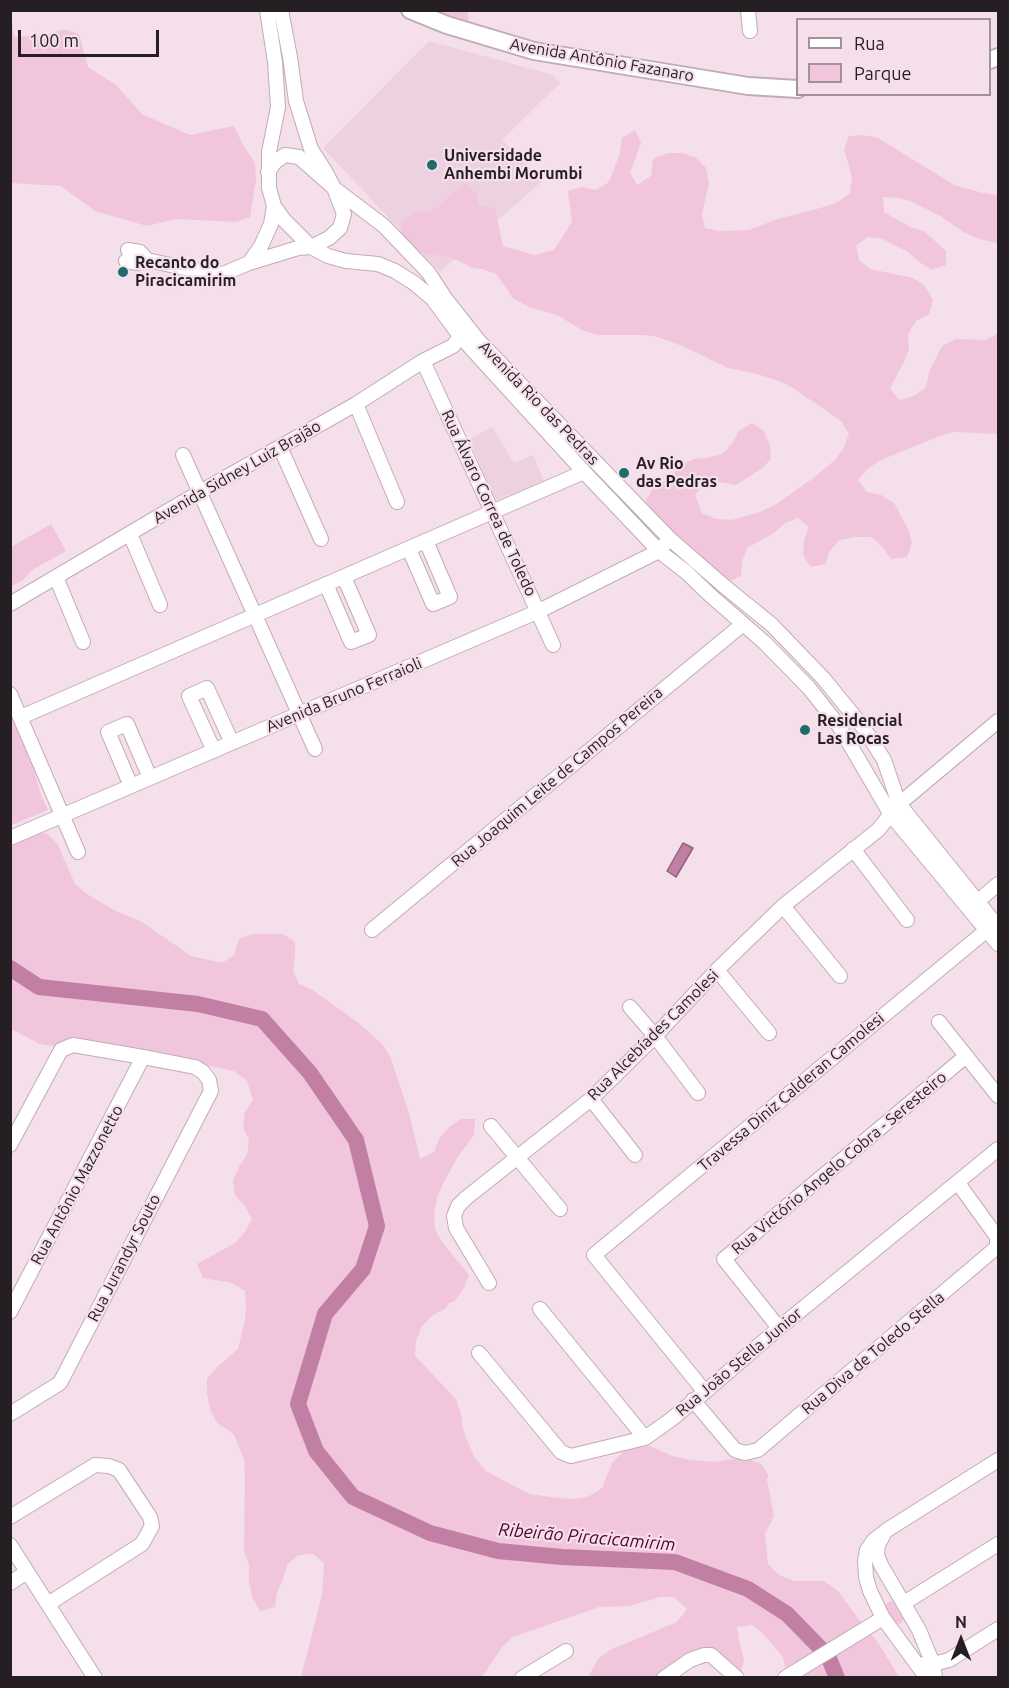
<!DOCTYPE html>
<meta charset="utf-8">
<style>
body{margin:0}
#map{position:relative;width:1009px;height:1688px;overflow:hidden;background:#f4dfea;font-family:Ubuntu,sans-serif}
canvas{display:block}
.frame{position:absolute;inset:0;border:12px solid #251e22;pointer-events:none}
.legend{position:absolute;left:796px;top:18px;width:195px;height:78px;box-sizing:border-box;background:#f4dfea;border:2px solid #a1929a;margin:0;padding:8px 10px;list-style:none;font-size:18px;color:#251e22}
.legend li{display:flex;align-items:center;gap:12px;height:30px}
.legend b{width:30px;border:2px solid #a1929a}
.north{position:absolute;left:931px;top:1610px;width:60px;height:60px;-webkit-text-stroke:4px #f4dfea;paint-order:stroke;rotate:0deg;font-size:16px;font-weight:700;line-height:24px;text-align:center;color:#251e22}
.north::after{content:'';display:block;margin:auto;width:21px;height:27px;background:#251e22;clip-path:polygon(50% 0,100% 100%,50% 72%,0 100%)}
.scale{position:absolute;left:18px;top:30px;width:141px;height:27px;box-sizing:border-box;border:3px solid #251e22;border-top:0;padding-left:8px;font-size:18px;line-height:21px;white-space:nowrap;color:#251e22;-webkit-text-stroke:4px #f4dfea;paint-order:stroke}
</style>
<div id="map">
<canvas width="1009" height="1688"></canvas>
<div class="frame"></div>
<ul class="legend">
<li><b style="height:8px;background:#fff"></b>Rua</li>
<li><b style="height:16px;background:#f1c5dc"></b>Parque</li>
</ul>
<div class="north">N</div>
<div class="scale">100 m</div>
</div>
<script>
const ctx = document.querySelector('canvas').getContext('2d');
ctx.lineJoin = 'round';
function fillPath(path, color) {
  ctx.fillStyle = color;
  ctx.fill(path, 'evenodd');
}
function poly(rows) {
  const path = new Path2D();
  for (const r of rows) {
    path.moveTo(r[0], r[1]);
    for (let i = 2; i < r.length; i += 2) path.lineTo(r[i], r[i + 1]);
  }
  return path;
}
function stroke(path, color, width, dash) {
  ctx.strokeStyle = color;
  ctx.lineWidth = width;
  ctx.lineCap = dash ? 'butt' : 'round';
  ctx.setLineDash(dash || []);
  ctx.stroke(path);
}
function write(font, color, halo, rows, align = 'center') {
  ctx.font = font + ' Ubuntu,sans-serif';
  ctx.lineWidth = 4.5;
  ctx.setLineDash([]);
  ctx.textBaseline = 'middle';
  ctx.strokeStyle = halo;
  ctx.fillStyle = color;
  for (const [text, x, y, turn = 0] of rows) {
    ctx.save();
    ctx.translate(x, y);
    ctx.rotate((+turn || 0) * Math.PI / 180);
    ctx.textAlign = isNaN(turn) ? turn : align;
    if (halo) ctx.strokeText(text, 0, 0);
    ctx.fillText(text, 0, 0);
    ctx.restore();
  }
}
fillPath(poly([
 [429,41,542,72,552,75,560,83,502,140,542,181,440,272,323,148],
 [492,427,514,463,533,455,544,481,497,500,491,494,470,439]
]), '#edd1e0');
fillPath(poly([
 [11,10,14,37,51,34,63,29,79,34,88,67,116,85,142,114,190,135,234,126,243,145,255,163,256,180,250,217,236,222,176,219,147,226,95,211,61,186,11,183],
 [431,11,468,11,469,22,472,25],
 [635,130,641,143,630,173,637,185,651,176,653,159,668,153,683,153,696,158,706,168,709,183,702,214,705,228,719,231,749,230,778,219,824,207,838,202,850,193,852,177,844,149,849,136,863,135,878,138,954,185,983,193,998,195,998,243,979,239,964,232,940,216,913,202,899,198,883,197,884,212,910,227,924,231,946,251,946,265,932,270,919,262,908,252,881,238,867,237,856,246,859,260,870,269,913,278,925,286,933,300,929,314,916,321,908,334,909,349,904,362,890,388,899,400,914,396,926,387,929,372,942,346,956,339,985,340,998,334,998,434,954,432,940,436,881,460,867,469,858,480,867,492,881,495,894,503,908,529,912,543,907,557,891,559,882,546,871,537,855,537,839,540,830,551,825,564,811,567,803,555,804,540,809,527,798,518,785,523,774,533,747,548,742,562,741,576,728,582,691,554,683,542,649,514,646,500,655,485,669,480,679,467,693,459,707,458,722,454,732,444,739,431,752,423,764,431,770,445,771,459,761,469,736,485,707,480,695,495,702,513,716,519,732,520,760,512,775,505,812,479,836,459,844,447,849,434,841,421,793,388,779,381,757,374,728,368,685,347,658,337,644,335,597,335,582,330,557,315,529,307,513,298,496,274,482,269,473,268,452,258,423,253,410,247,400,234,403,220,416,213,431,211,443,204,452,192,465,184,476,193,479,205,495,209,503,246,534,255,554,250,572,222,568,191,581,187,596,190,609,182,620,153,622,138],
 [51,524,66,551,32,570,22,581,11,586,11,547],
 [10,710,29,754,41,795,48,810,11,825],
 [31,833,46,833,57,843,75,884,87,894,114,910,142,922,191,956,222,963,234,955,239,939,252,934,283,934,295,942,295,956,293,971,299,984,314,991,360,1024,382,1044,390,1056,409,1113,420,1159,434,1152,439,1139,448,1128,461,1119,475,1119,474,1135,457,1158,443,1184,437,1198,434,1213,435,1229,442,1242,469,1275,464,1288,455,1301,449,1303,446,1308,433,1315,422,1326,416,1341,415,1356,456,1399,461,1414,463,1429,468,1443,475,1458,486,1471,529,1494,558,1498,573,1499,588,1497,602,1488,612,1463,633,1442,650,1446,672,1456,690,1460,714,1462,733,1459,748,1459,761,1464,768,1475,767,1480,774,1516,765,1534,768,1564,779,1575,794,1581,824,1581,838,1591,857,1617,879,1644,899,1677,787,1677,783,1657,763,1634,752,1625,737,1627,739,1641,744,1660,740,1675,714,1661,699,1658,664,1677,588,1677,598,1659,610,1650,677,1622,687,1609,674,1597,660,1597,629,1606,599,1607,513,1637,502,1647,482,1677,301,1677,322,1595,324,1563,313,1554,298,1555,287,1565,283,1579,277,1592,275,1607,260,1611,252,1597,249,1581,249,1564,244,1551,245,1474,244,1459,234,1434,217,1423,210,1409,207,1394,207,1379,216,1368,238,1349,245,1320,246,1306,245,1291,232,1283,203,1278,197,1264,235,1243,245,1232,252,1219,245,1206,235,1195,233,1180,239,1167,247,1155,249,1140,243,1127,245,1112,253,1100,247,1081,234,1071,205,1065,69,1044,54,1046,40,1044,11,1029,10,836],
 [890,1601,896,1603,904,1615,903,1621,900,1624,892,1622,885,1609,886,1604]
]), '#f1c5dc');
const water = poly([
 [683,843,693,848,676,877,667,871,683,843]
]);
fillPath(water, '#c17fa4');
stroke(water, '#92627d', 1.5);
stroke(poly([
 [10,968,39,987,198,1004,262,1019,310,1073,356,1140,377,1226,363,1269,325,1314,298,1404,316,1451,353,1497,430,1533,498,1551,562,1557,675,1562,748,1589,787,1614,828,1656,837,1678]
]), '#c17fa4', 16);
const minor = poly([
 [267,10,275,62,278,107,269,152,269,188,274,206,284,220,311,247,328,256,346,261,378,264,395,271,414,283,432,298,460,336,584,472,659,551,686,572,710,595,765,643,809,688,839,726,891,815,998,944],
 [281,10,290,57,296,101,311,149,325,171,334,188,384,226,428,272,445,298,478,340,670,539,724,586,772,625,823,678,863,727,884,760,899,804,998,927],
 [748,10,750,31],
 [147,260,189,269,223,274,249,263,298,248,311,247,329,238,340,228,344,214,334,188,299,157,285,155,275,162,268,172],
 [126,261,138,263,147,260,140,252,128,250],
 [249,263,261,246,271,224,274,206],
 [423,361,553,645],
 [356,404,397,502],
 [280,447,321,539],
 [183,455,315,749],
 [130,534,160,605],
 [409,549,433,604,450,597,426,541],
 [56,577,83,642],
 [326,584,351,642,369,635,344,577],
 [10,604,200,492,356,404,423,361,453,346,460,336],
 [10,694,78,852],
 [21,717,584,472],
 [214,751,189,696,207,688,232,743],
 [131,786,108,732,127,724,150,778],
 [10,838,539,611,659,551,664,545],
 [853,849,907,920],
 [971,901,978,901,998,884],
 [783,906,840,976],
 [372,930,743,624],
 [717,970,769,1033],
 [630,1007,655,1036,698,1093],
 [939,1022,998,1096],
 [591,1099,635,1155],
 [491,1126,560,1209],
 [10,1145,61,1050,73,1045,143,1057,195,1067,203,1072,209,1080,211,1091,60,1383,10,1414],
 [489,1283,456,1228,454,1216,458,1206,466,1198,591,1099,655,1036,717,970,783,906,878,830,899,804,998,721],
 [540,1309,645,1438],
 [10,1312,143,1057],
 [779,1328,724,1259,966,1056],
 [479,1353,561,1452,571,1456,645,1438,669,1421,705,1392,779,1328,998,1149],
 [705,1392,594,1255,987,930],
 [693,1400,735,1450,745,1453,758,1450,997,1247,997,1237,958,1183],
 [10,1517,95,1465,109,1466,119,1470,150,1517,152,1526,142,1544,48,1604],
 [884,1534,878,1545,877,1555,881,1565,919,1630,933,1664,935,1678],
 [10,1545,95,1678],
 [10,1583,27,1572],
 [904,1603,998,1544],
 [926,1663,933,1664,949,1660,998,1629],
 [522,1678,566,1651],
 [664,1678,690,1660,704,1655,711,1655,737,1678],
 [785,1678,883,1618],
 [927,1678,883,1618,870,1591,866,1577,865,1561,867,1550,874,1540,887,1530,998,1460]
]);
const major = poly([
 [410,10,447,25,534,51,748,86,798,89],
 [990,60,998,57]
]);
stroke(minor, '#c0acb6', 16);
stroke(major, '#c0acb6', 20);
stroke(minor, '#fff', 14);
stroke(major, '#fff', 16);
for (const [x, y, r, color] of [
 [432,165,6,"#206c6c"],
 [123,272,6,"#206c6c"],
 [624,473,6,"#206c6c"],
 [805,730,6,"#206c6c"]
]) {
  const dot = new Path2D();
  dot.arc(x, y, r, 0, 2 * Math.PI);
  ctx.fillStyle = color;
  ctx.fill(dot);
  stroke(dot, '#f4dfea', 2);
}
write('16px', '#251e22', '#f4dfea', [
 ["Avenida Antônio Fazanaro",602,60,10],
 ["Avenida Rio das Pedras",539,403,46],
 ["Avenida Sidney Luiz Brajão",237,472,-30],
 ["Rua Álvaro Correa de Toledo",489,503,65],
 ["Avenida Bruno Ferraioli",344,695,-23],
 ["Rua Joaquim Leite de Campos Pereira",557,777,-40],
 ["Rua Alcebíades Camolesi",653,1035,-45],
 ["Travessa Diniz Calderan Camolesi",791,1092,-40],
 ["Rua Victório Angelo Cobra - Seresteiro",839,1163,-40],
 ["Rua Antônio Mazzonetto",77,1185,-62],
 ["Rua Jurandyr Souto",124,1258,-63],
 ["Rua Diva de Toledo Stella",873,1353,-40],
 ["Rua João Stella Junior",739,1362,-40]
]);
write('bold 16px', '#251e22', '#f4dfea', [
 ["Universidade",444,156],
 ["Anhembi Morumbi",444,174],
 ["Recanto do",135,263],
 ["Piracicamirim",135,281],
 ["Av Rio",636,464],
 ["das Pedras",636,482],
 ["Residencial",817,721],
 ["Las Rocas",817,739]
], 'left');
write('italic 18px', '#510038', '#f4dfea', [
 ["Ribeirão Piracicamirim",587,1537,5]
]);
</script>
